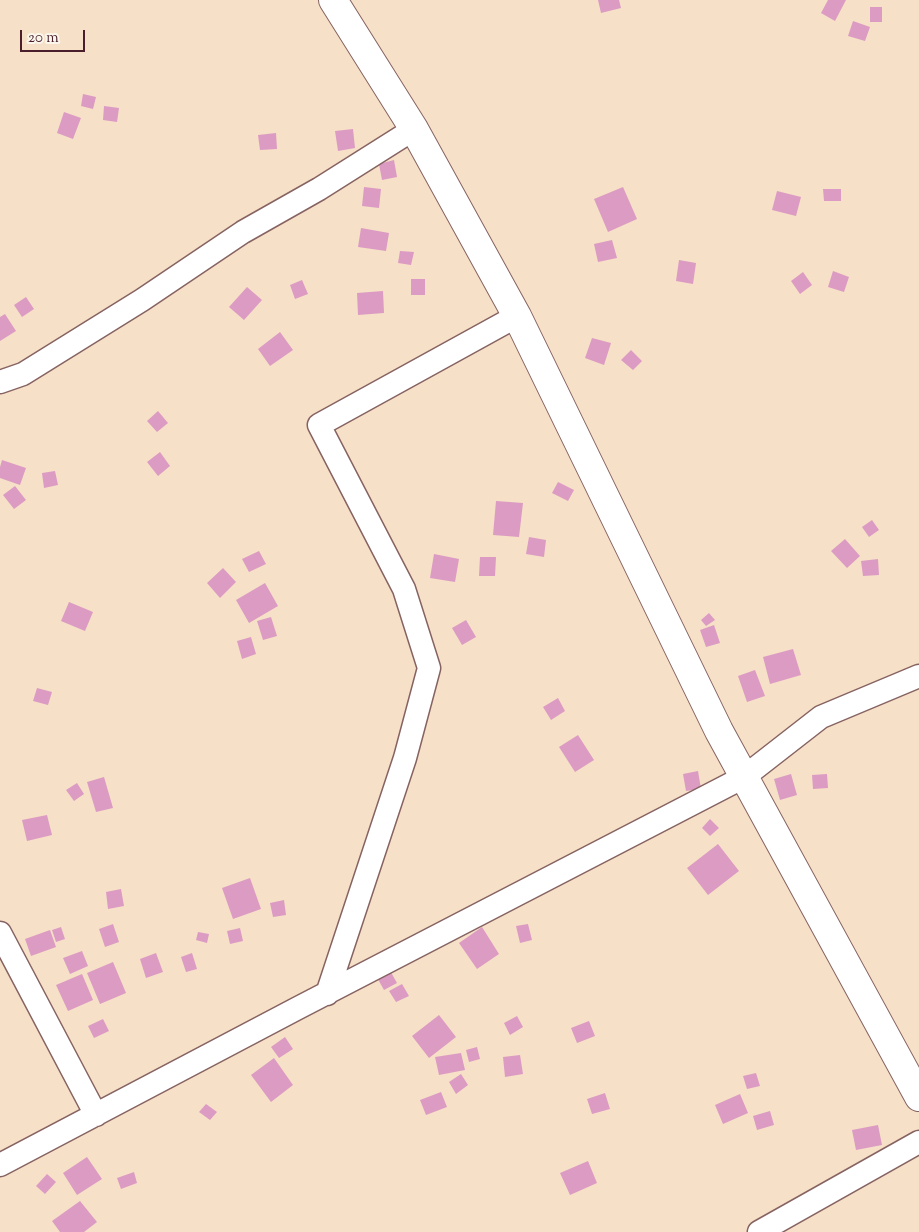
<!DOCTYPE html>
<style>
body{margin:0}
#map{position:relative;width:919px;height:1232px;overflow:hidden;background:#f6e0c7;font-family:"Sorts Mill Goudy",serif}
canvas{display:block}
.scale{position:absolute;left:20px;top:30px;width:65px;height:22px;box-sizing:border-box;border:2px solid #4a1f2b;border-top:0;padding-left:6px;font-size:15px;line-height:18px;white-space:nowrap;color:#4a1f2b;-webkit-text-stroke:4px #fbf7ec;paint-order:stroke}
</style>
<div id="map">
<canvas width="919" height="1232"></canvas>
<div class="scale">20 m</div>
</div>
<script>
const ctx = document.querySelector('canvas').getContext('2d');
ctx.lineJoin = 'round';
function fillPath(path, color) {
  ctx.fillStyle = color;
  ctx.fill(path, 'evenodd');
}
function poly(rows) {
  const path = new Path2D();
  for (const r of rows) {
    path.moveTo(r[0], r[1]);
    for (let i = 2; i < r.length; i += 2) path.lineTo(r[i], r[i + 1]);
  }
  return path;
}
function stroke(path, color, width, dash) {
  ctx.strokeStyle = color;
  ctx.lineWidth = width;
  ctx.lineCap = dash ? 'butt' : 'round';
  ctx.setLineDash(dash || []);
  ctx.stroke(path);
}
fillPath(poly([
 [598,0,619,0,621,8,601,13],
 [828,0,846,0,835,21,821,13],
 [870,7,882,7,882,22,870,22],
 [853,21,870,27,865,41,848,36],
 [83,94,96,97,93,109,81,106],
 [104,106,119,108,117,122,103,120],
 [64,112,81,118,73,139,57,133],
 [353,129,355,148,338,151,335,131],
 [276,133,277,149,260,150,258,135],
 [394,160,397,177,382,180,379,164],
 [364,187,381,189,379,208,362,206],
 [623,187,637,219,608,232,594,199],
 [823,189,841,189,841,201,824,201],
 [777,191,801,197,796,216,772,210],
 [361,228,389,233,386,251,358,247],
 [612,240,617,258,598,262,594,244],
 [400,251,414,252,411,265,398,263],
 [679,260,696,263,693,284,676,281],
 [833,271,849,277,844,292,828,287],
 [803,272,812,285,800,294,791,281],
 [411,279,425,279,425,295,411,295],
 [302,280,308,294,295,299,290,285],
 [247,287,262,300,244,320,229,307],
 [383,291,384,313,358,315,357,293],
 [26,297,34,309,22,317,14,305],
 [5,314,16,331,0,341,0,317],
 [280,332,293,350,270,366,258,349],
 [592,338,611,343,604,365,585,358],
 [631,350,642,361,633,370,621,360],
 [158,411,168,423,157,432,147,421],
 [160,452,170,466,158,476,147,462],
 [2,460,26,468,20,485,0,478,0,467],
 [55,471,58,485,44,488,42,473],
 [558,482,574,490,568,501,552,493],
 [15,486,26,500,14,509,3,495],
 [496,501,523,503,519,537,493,535],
 [872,520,879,530,869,537,862,527],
 [529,537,546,540,544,557,526,554],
 [845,539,860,556,847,568,831,551],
 [259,551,266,564,249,572,242,559],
 [434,554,459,559,455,582,430,578],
 [480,557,496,557,495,576,479,576],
 [878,559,879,575,863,576,861,561],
 [223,568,236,582,220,598,207,583],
 [265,583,278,606,249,623,236,600],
 [69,602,93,612,85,631,61,621],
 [709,613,715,620,706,626,701,620],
 [271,617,277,636,263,640,257,621],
 [466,620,476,637,462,645,452,628],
 [714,625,720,643,706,647,700,630],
 [251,637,256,654,242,659,237,641],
 [793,649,801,675,770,684,763,657],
 [755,670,765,696,747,702,738,676],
 [37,688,52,692,48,705,33,701],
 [558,698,565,711,551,720,543,707],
 [578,735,594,760,575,772,559,747],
 [698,771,701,789,686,791,683,774],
 [791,774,797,795,780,800,774,779],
 [827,774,828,788,813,789,812,775],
 [104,777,113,808,96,812,87,782],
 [77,783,84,794,74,801,66,790],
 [47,815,52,835,27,841,22,820],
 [710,819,719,828,710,836,702,828],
 [718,844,739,871,708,895,687,868],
 [250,878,261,909,233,919,222,888],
 [121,889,124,906,108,909,106,892],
 [284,900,286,915,273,917,270,903],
 [113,924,119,942,105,947,99,929],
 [528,924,532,940,520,943,516,926],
 [61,927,65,939,56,942,52,930],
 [482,927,499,954,477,969,459,943],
 [240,928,243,941,230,944,227,931],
 [50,930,56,947,31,956,25,939],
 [198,932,209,934,207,943,196,940],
 [82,951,88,966,70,974,63,958],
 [156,953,163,972,146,978,140,959],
 [192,953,197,969,186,972,181,957],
 [113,962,126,993,100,1004,87,973],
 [388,967,397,983,384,990,375,974],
 [82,974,93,1000,68,1011,56,985],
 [402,984,409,996,396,1002,389,991],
 [439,1015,456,1037,429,1058,412,1036],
 [517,1016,523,1027,510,1035,504,1023],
 [103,1019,109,1031,94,1038,88,1026],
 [589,1021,595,1036,577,1043,571,1028],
 [285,1037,293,1049,279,1058,271,1047],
 [477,1047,480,1059,469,1062,466,1050],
 [461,1053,465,1070,439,1075,435,1057],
 [520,1055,523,1074,505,1077,503,1057],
 [274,1058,293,1085,271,1102,251,1075],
 [756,1073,760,1086,747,1089,743,1076],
 [461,1074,468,1085,456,1094,449,1082],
 [441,1092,447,1107,426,1115,420,1100],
 [605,1093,610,1109,592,1114,587,1099],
 [740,1094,748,1113,723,1124,715,1105],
 [206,1104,217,1112,210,1120,199,1112],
 [770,1111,774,1125,757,1130,753,1116],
 [878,1125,882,1145,856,1150,852,1130],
 [87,1157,102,1179,77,1195,63,1173],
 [588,1161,597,1183,570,1195,560,1173],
 [134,1172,137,1183,121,1189,117,1178],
 [47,1174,56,1182,45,1194,36,1186],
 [80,1201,97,1222,84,1232,60,1232,52,1221]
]), '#dc9bc3');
const street = poly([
 [0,382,23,374,142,300,243,232,319,189,414,129],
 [0,933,96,1115],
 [327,994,405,758,429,668,404,589,319,425,517,316],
 [0,1165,298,1008,744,777,821,717,919,676],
 [759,1232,919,1142]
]);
const secondary = poly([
 [333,0,414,129,517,316,719,731,919,1097]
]);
stroke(street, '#866362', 25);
stroke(secondary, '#866362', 30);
stroke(street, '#fff', 22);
stroke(secondary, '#fff', 28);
</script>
